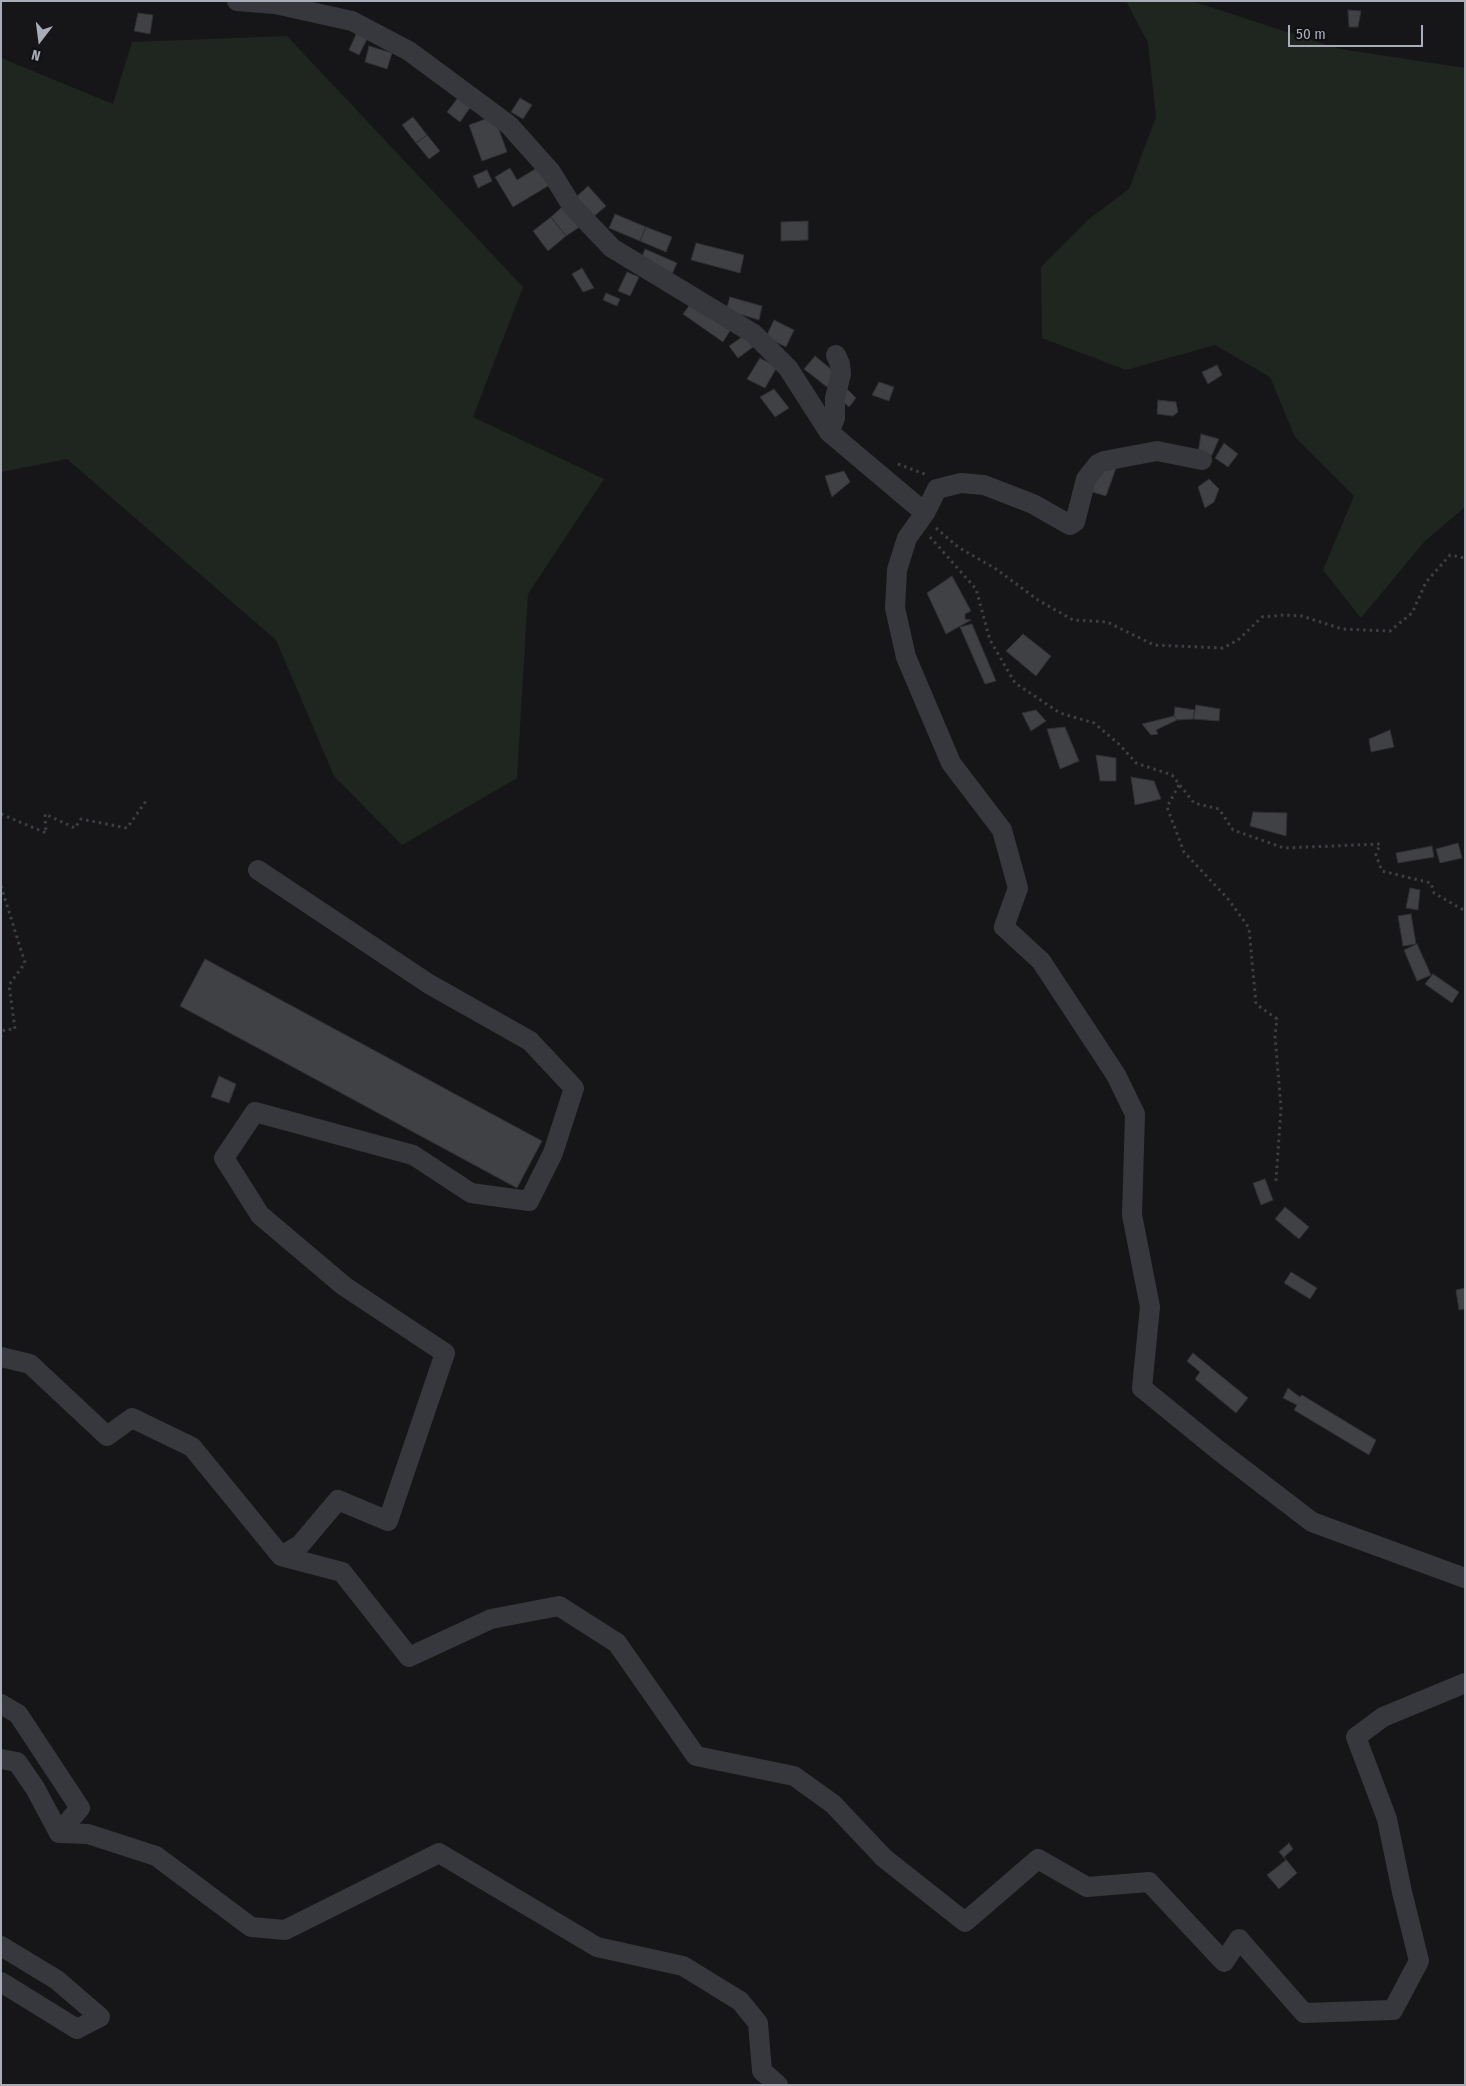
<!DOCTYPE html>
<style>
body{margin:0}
#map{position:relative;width:1466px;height:2086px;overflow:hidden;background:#161618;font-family:"Fira Sans Condensed",sans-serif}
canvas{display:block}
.frame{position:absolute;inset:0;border:2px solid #a8adb8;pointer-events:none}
.north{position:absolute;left:15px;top:15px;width:50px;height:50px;-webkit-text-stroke:4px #111113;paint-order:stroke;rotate:195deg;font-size:14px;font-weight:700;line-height:20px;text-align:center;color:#a8adb8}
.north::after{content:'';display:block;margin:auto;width:18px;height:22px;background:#a8adb8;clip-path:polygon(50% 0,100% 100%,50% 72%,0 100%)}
.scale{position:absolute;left:1288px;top:25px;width:135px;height:22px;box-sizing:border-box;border:2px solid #a8adb8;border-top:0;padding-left:6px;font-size:15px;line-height:18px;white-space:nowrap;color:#a8adb8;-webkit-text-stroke:4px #111113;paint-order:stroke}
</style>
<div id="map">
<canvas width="1466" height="2086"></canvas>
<div class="frame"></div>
<div class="north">N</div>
<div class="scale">50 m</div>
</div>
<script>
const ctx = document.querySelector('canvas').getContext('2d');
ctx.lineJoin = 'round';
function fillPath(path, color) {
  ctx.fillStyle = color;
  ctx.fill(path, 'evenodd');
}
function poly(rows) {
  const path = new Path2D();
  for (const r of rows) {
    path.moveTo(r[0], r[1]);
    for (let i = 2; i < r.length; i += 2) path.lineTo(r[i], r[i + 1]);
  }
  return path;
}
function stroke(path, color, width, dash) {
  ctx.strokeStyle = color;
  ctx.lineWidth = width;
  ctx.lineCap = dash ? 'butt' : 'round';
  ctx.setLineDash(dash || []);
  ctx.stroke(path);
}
fillPath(poly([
 [1126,1,1191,1,1340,49,1465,68,1465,507,1425,541,1361,618,1323,570,1354,496,1295,437,1270,377,1215,345,1126,370,1042,338,1041,267,1089,219,1129,189,1156,117,1148,43],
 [287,36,523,287,473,417,604,479,528,594,517,778,402,845,334,776,276,640,67,459,1,472,1,58,113,104,132,42]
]), '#1e261f');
const building = poly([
 [1348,10,1361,11,1358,27,1349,27,1348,10],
 [138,13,153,15,150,34,134,31,138,13],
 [357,32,368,37,359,55,349,50,357,32],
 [369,46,392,53,387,69,365,62,369,46],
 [460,95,472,105,460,122,447,112,460,95],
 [520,98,532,105,523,119,511,112,520,98],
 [494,116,507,152,482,161,469,125,494,116],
 [413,117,427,135,416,143,402,125,413,117],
 [427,135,440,151,429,159,416,143,427,135],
 [542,165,553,183,513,207,495,177,510,168,517,180,542,165],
 [487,170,492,181,478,188,473,176,487,170],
 [588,186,606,206,592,218,575,198,588,186],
 [563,206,581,226,566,236,551,217,563,206],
 [615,214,646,227,640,241,609,228,615,214],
 [551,217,566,236,548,251,533,231,551,217],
 [808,221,808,240,781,241,781,222,808,221],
 [646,227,672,237,666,252,640,241,646,227],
 [696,243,744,255,740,273,691,260,696,243],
 [645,249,677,263,672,274,641,260,645,249],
 [582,268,594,288,583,292,572,274,582,268],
 [627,272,639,277,630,296,618,291,627,272],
 [606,293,620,299,617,306,603,300,606,293],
 [730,297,762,306,759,320,726,310,730,297],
 [692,302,731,329,723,342,683,314,692,302],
 [774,320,794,330,786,347,766,337,774,320],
 [745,335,753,347,738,358,729,346,745,335],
 [815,356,837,374,827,387,804,369,815,356],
 [760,358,777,367,765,388,747,379,760,358],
 [1217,365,1222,375,1208,384,1202,372,1217,365],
 [879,382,894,387,889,401,872,395,879,382],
 [846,388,856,398,849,407,837,396,846,388],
 [774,389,789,408,775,417,760,397,774,389],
 [1158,400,1176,402,1178,412,1173,416,1157,414,1158,400],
 [1201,434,1219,439,1211,457,1198,453,1201,434],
 [1224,443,1238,454,1228,467,1215,458,1224,443],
 [1116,468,1106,496,1089,491,1096,473,1116,468],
 [844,471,850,482,832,497,825,476,844,471],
 [1209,479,1219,489,1214,502,1205,508,1198,487,1209,479],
 [952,576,971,611,965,614,965,619,971,620,946,634,927,593,952,576],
 [972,624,996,681,985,684,960,627,972,624],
 [1023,634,1051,656,1036,676,1006,651,1023,634],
 [1196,705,1220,709,1219,721,1193,719,1196,705],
 [1175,707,1195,710,1193,719,1177,720,1174,716,1175,707],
 [1036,710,1046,721,1031,731,1022,713,1036,710],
 [1174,716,1177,720,1156,730,1158,734,1151,735,1142,724,1174,716],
 [1065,727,1079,761,1060,769,1047,729,1065,727],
 [1390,730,1394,747,1371,752,1369,739,1390,730],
 [1096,755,1116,758,1116,781,1100,781,1096,755],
 [1131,777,1154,781,1161,799,1135,805,1131,777],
 [1253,812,1287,813,1286,836,1250,826,1253,812],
 [1458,843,1462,858,1440,863,1436,849,1458,843],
 [1432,846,1434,857,1398,863,1396,853,1432,846],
 [1410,888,1420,890,1418,910,1406,908,1410,888],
 [1411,914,1416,944,1403,946,1398,916,1411,914],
 [1417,944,1431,975,1417,981,1404,950,1417,944],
 [205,959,542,1141,517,1188,180,1006,205,959],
 [1433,974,1459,992,1452,1003,1425,984,1433,974],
 [219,1076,236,1084,229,1103,211,1097,219,1076],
 [1265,1179,1273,1200,1261,1205,1253,1183,1265,1179],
 [1285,1207,1309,1227,1299,1239,1275,1219,1285,1207],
 [1291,1272,1317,1288,1310,1299,1284,1283,1291,1272],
 [1465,1288,1465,1309,1459,1310,1456,1290,1465,1288],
 [1193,1353,1248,1398,1236,1413,1195,1379,1200,1372,1187,1361,1193,1353],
 [1288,1388,1300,1397,1302,1395,1376,1440,1369,1455,1294,1410,1297,1405,1283,1398,1288,1388],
 [1289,1843,1293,1849,1284,1857,1297,1873,1279,1889,1267,1875,1286,1860,1279,1852,1289,1843]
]);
fillPath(building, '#404145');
stroke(building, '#303034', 1);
stroke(poly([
 [898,464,927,475],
 [936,528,958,547,996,569,1038,600,1073,620,1107,622,1154,645,1223,648,1238,640,1262,617,1284,615,1302,616,1342,629,1390,631,1412,613,1426,582,1450,555,1465,558],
 [930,537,976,589,990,640,1015,683,1060,713,1094,723,1120,745,1136,763,1172,775,1194,803,1219,809,1233,830,1284,848,1380,844,1376,855,1382,871,1431,883,1434,893,1465,911],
 [1179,785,1167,807,1184,852,1229,900,1249,928,1256,1004,1277,1019,1275,1036,1281,1108,1276,1181],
 [1,814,46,833,45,814,75,828,81,819,127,828,146,801],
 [1,886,25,963,9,985,15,1029,4,1030,1,1037]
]), '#3d3f44', 3, [2.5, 4]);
stroke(poly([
 [237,1,275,4,352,21,409,51,509,125,551,172,572,206,612,248,754,334,788,368,829,432,925,513],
 [829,432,835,418,835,398,841,374,840,364,836,355],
 [1202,460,1157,451,1104,461,1098,464,1086,479,1075,522,1070,525,1033,504,984,485,961,483,937,489,925,513,907,538,897,570,895,608,906,657,951,763,1002,830,1018,888,1004,927,1041,961,1116,1075,1135,1114,1132,1215,1150,1307,1142,1388,1218,1450,1312,1522,1465,1578],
 [258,870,429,984,530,1041,574,1088,553,1153,529,1201,471,1193,413,1155,255,1112,224,1158,260,1215,344,1286,445,1353,388,1521,338,1500,300,1545,281,1556],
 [1,1357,30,1364,107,1436,132,1418,192,1447,281,1556,342,1572,409,1657,491,1619,559,1606,617,1643,696,1756,794,1776,833,1804,884,1858,965,1922,1038,1859,1087,1887,1149,1882,1224,1962,1239,1939,1304,2013,1393,2010,1419,1961,1402,1892,1387,1819,1356,1737,1383,1717,1465,1683],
 [1,1704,18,1714,80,1808,59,1833],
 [1,1759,17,1762,35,1788,59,1833],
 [59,1833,88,1834,156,1856,251,1927,285,1930,439,1853,597,1947,683,1966,740,2001,758,2023,762,2071,778,2085],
 [1,1946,57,1980,100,2017,77,2029,1,1982]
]), '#37383d', 20);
</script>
